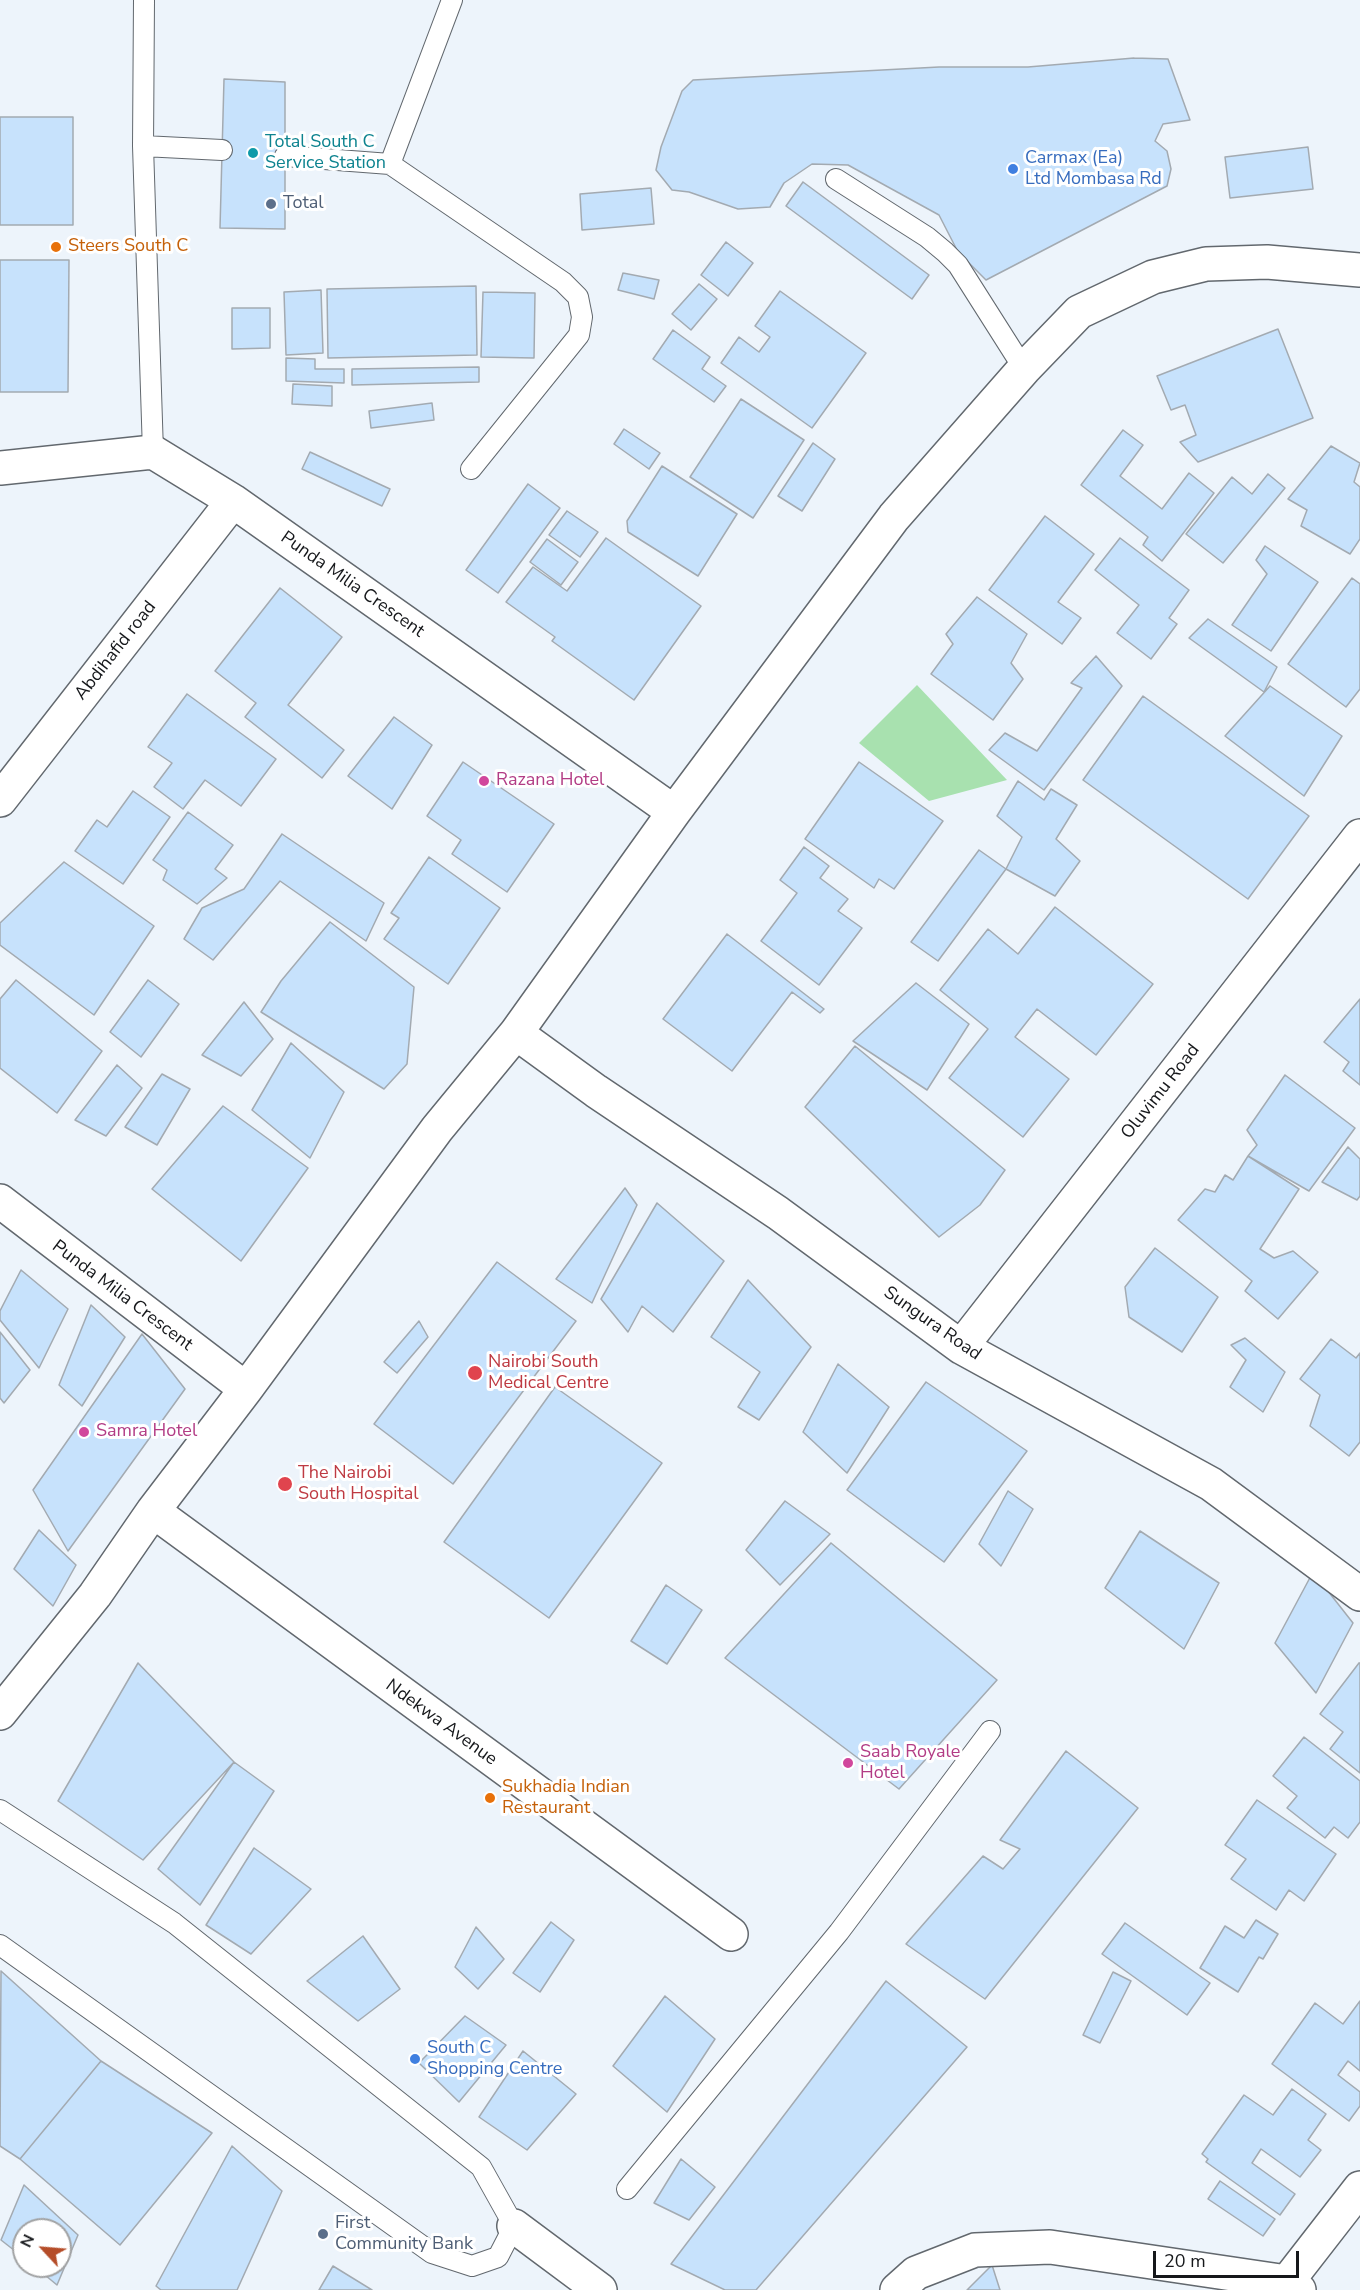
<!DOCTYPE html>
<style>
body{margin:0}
#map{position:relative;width:1360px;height:2290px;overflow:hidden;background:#edf4fb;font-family:"Nunito Sans",sans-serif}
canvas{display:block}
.north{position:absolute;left:12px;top:2218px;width:60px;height:60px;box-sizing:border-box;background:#fff;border:2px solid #a1a2a3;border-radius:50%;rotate:296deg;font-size:16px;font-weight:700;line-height:24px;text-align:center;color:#15171a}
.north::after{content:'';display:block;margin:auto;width:21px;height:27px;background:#b54d29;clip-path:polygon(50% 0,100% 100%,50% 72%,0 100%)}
.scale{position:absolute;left:1153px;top:2251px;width:146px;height:27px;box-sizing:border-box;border:3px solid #15171a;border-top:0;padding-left:8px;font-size:18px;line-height:21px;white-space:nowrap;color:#15171a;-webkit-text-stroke:4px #fff;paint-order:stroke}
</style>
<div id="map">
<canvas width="1360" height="2290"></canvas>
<div class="north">N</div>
<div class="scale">20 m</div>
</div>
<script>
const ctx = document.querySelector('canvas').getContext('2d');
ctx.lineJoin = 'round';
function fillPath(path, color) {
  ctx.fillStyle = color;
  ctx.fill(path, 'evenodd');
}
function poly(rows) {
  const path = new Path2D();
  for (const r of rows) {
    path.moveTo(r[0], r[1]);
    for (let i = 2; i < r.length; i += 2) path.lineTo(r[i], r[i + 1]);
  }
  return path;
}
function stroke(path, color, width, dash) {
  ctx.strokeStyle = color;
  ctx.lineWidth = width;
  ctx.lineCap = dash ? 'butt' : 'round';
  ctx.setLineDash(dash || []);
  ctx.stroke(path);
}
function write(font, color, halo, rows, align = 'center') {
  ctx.font = font + ' "Nunito Sans",sans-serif';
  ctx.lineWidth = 6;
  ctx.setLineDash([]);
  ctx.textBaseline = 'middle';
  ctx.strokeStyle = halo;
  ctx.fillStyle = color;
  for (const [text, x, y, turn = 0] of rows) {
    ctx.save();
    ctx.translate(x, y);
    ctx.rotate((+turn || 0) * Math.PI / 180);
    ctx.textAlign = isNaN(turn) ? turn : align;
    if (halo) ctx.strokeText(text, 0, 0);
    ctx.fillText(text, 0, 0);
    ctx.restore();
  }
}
fillPath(poly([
 [917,685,1007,780,929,801,859,743]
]), '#a8e1af');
const building = poly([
 [1134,58,1168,59,1190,120,1163,124,1155,141,1167,151,1171,169,1167,186,986,280,958,252,939,215,848,165,812,164,784,183,770,207,738,209,689,192,672,190,656,170,661,147,682,91,693,80,939,67,1028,67,1134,58],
 [224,79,285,82,285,229,220,228,224,79],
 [0,117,73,117,73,225,0,225,0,117],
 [1308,147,1313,189,1230,198,1225,157,1308,147],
 [803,182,929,275,912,299,786,206,803,182],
 [651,188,654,224,582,230,580,194,651,188],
 [726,242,753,263,728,296,701,275,726,242],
 [0,260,69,260,68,392,0,392,0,260],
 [623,273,659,280,654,299,618,290,623,273],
 [699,284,717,299,691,330,672,314,699,284],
 [476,286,477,355,328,358,327,289,476,286],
 [321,290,323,353,286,355,284,292,321,290],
 [780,291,866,353,812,428,721,363,739,337,759,352,770,337,755,326,780,291],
 [483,292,535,293,534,358,481,357,483,292],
 [232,308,270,308,270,348,232,349,232,308],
 [1278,329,1313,418,1198,462,1180,442,1196,435,1185,405,1171,410,1157,376,1278,329],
 [673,330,710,357,702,369,726,386,714,402,653,359,673,330],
 [286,358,315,359,315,369,344,369,344,383,286,381,286,358],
 [479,367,479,382,352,385,352,369,479,367],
 [293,384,332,386,332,406,292,404,293,384],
 [741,399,804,440,753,518,690,477,741,399],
 [432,403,434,420,371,428,369,411,432,403],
 [624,429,660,453,649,469,614,444,624,429],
 [1123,430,1143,445,1120,476,1162,509,1189,473,1214,493,1162,561,1143,545,1148,537,1081,485,1123,430],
 [813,443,835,459,802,511,778,496,813,443],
 [1331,446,1360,463,1354,482,1360,487,1360,539,1350,554,1301,526,1307,510,1288,499,1331,446],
 [310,452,390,489,382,506,302,469,310,452],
 [662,466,737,514,698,576,628,532,627,521,662,466],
 [1268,474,1285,488,1223,563,1186,534,1232,477,1252,494,1268,474],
 [528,484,560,508,498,593,466,570,528,484],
 [567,511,598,532,580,557,549,535,567,511],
 [1045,516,1094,554,1058,602,1081,618,1062,644,989,590,1045,516],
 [606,538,701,606,634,700,552,641,555,637,506,602,533,567,567,591,606,538],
 [1120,538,1189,590,1169,618,1177,624,1151,659,1117,633,1139,605,1095,570,1120,538],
 [547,539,578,562,561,585,530,562,547,539],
 [1265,546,1318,582,1271,651,1232,625,1267,574,1256,560,1265,546],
 [1352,578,1360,584,1360,689,1346,707,1288,664,1352,578],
 [280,588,342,637,288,705,344,750,322,778,245,717,256,703,215,671,280,588],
 [977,597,1027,634,1011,663,1023,679,993,720,931,674,953,644,946,634,977,597],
 [1208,619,1277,667,1264,692,1189,638,1208,619],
 [1096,656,1122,686,1044,790,989,750,1005,733,1037,751,1082,688,1071,683,1096,656],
 [1270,686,1342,736,1304,796,1225,736,1270,686],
 [187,694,276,759,241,806,205,780,183,809,154,787,172,763,148,747,187,694],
 [1143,696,1309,816,1248,899,1083,780,1143,696],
 [394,717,432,745,392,809,348,776,394,717],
 [463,762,554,824,507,892,452,854,461,840,427,816,463,762],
 [859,762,943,821,894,889,879,879,874,888,805,839,859,762],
 [1018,781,1044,800,1051,789,1077,805,1056,839,1080,861,1055,896,1006,869,1022,837,997,816,1018,781],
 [133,791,170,817,123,884,75,851,97,820,107,827,133,791],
 [188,812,233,845,215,869,227,878,197,904,163,880,167,870,153,860,188,812],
 [282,834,384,903,366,941,280,881,213,960,184,939,202,908,244,889,282,834],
 [804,847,829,866,820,878,848,899,838,911,862,928,819,985,761,941,797,893,780,880,804,847],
 [979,850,1006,869,938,961,911,942,979,850],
 [429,857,500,908,448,984,384,939,399,918,391,913,429,857],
 [64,862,154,926,94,1015,0,945,0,923,64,862],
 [1055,907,1153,984,1096,1055,1037,1009,1015,1037,1069,1079,1023,1137,949,1078,988,1029,940,990,988,929,1018,954,1055,907],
 [330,922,414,987,407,1064,384,1089,261,1012,281,981,330,922],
 [727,934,824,1009,820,1013,792,992,732,1071,663,1019,727,934],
 [16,980,102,1051,57,1113,0,1068,0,999,16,980],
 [148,980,179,1004,141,1057,110,1032,148,980],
 [916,983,969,1024,927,1090,853,1041,916,983],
 [1360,999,1360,1085,1343,1071,1349,1062,1324,1042,1360,999],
 [244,1002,273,1039,241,1076,202,1055,244,1002],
 [291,1043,344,1092,310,1158,252,1110,291,1043],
 [855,1046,1005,1170,980,1205,939,1237,805,1107,855,1046],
 [117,1065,142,1088,106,1136,75,1120,117,1065],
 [162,1074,190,1089,157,1145,125,1127,162,1074],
 [1285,1075,1355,1128,1309,1191,1248,1156,1257,1145,1247,1130,1285,1075],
 [223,1106,308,1168,241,1261,152,1189,223,1106],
 [1348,1147,1360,1159,1360,1196,1357,1200,1322,1182,1348,1147],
 [1248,1156,1299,1189,1260,1249,1274,1258,1293,1251,1318,1272,1278,1319,1245,1291,1252,1281,1178,1220,1205,1189,1215,1192,1225,1175,1233,1180,1248,1156],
 [625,1188,637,1205,592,1303,556,1279,625,1188],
 [657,1203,724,1261,673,1332,642,1306,628,1332,601,1299,657,1203],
 [1155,1248,1218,1297,1182,1352,1129,1317,1125,1287,1155,1248],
 [497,1262,576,1321,453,1484,374,1424,497,1262],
 [21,1270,68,1309,39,1368,0,1320,0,1311,21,1270],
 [748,1280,811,1347,759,1420,738,1407,760,1372,711,1337,748,1280],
 [91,1305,125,1337,82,1406,59,1385,91,1305],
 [419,1321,428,1337,397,1373,384,1362,419,1321],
 [0,1332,30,1370,4,1403,0,1398,0,1332],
 [142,1334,185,1389,68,1551,33,1490,142,1334],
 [1245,1338,1285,1372,1263,1412,1230,1387,1246,1360,1231,1345,1245,1338],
 [1331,1339,1356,1358,1360,1353,1360,1442,1349,1456,1310,1426,1320,1395,1300,1379,1331,1339],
 [838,1364,889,1407,847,1473,803,1432,838,1364],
 [926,1382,1027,1451,944,1562,847,1490,926,1382],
 [555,1387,662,1463,549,1618,444,1542,555,1387],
 [1008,1491,1033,1509,1001,1566,979,1544,1008,1491],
 [785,1501,830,1534,780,1585,746,1550,785,1501],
 [39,1530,76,1565,53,1606,14,1569,39,1530],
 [1140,1531,1219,1583,1184,1649,1105,1588,1140,1531],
 [831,1543,997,1680,899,1789,725,1658,831,1543],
 [1313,1572,1353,1623,1316,1693,1275,1643,1313,1572],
 [666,1585,702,1610,667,1664,631,1641,666,1585],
 [138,1663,234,1762,143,1860,58,1801,138,1663],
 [1359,1663,1360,1663,1360,1773,1330,1749,1343,1732,1320,1714,1359,1663],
 [1304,1737,1360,1781,1360,1822,1348,1838,1334,1827,1325,1838,1287,1808,1297,1796,1273,1776,1304,1737],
 [1066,1751,1138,1808,985,1999,906,1944,983,1856,1003,1869,1020,1849,1000,1840,1066,1751],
 [234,1762,274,1791,200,1905,158,1869,234,1762],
 [1257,1800,1336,1854,1304,1901,1289,1890,1276,1910,1231,1879,1246,1859,1225,1845,1257,1800],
 [254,1848,311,1889,251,1954,206,1925,254,1848],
 [1256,1920,1278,1934,1263,1959,1259,1957,1238,1992,1200,1968,1225,1926,1244,1938,1256,1920],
 [551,1922,574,1940,540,1992,513,1973,551,1922],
 [1125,1923,1210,1983,1187,2015,1102,1954,1125,1923],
 [476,1927,504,1959,478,1989,455,1967,476,1927],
 [363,1936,400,1989,358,2021,307,1981,363,1936],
 [1,1971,101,2061,20,2159,0,2146,1,1971],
 [1113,1972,1131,1981,1100,2043,1083,2035,1113,1972],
 [886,1981,967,2047,756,2290,725,2290,671,2264,886,1981],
 [665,1996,715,2039,667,2112,613,2066,665,1996],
 [1360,2001,1360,2071,1348,2061,1338,2075,1360,2092,1360,2106,1349,2121,1272,2064,1315,2003,1343,2024,1360,2001],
 [465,2016,506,2045,459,2102,419,2063,465,2016],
 [523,2051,576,2094,527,2150,479,2117,523,2051],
 [101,2061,212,2133,120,2245,20,2159,101,2061],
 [1292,2089,1326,2114,1308,2140,1321,2150,1300,2177,1261,2149,1252,2163,1295,2194,1280,2215,1206,2162,1208,2159,1202,2154,1244,2095,1273,2115,1292,2089],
 [232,2146,282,2191,237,2290,161,2290,156,2286,232,2146],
 [681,2159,715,2187,689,2220,654,2203,681,2159],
 [1220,2181,1275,2219,1263,2236,1208,2199,1220,2181],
 [24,2185,78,2235,57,2285,34,2266,60,2266,60,2230,24,2230,24,2258,1,2240,24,2185],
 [992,2265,1000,2290,967,2290,992,2265],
 [333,2266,372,2290,319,2290,333,2266]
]);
fillPath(building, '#c7e2fc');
stroke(building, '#a3aab1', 1.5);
const lane = poly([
 [144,0,143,146,153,452],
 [143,146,222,150],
 [285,156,390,164,452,0],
 [390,164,563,282,578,297,582,317,579,335,471,469],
 [836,179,927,237,945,252,958,265,1024,369],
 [0,1810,174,1923,481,2167,514,2226,498,2257,472,2266,432,2253,0,1945],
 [627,2189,839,1932,990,1731]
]);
const street = poly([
 [0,468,153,452,233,501,674,812],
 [0,800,233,501],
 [516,1033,596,1091,778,1213,961,1347,1211,1484,1360,1594],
 [0,1201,246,1389],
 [961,1347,1360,836],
 [153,1511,731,1934],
 [0,1713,95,1595,153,1511,246,1389,437,1129,516,1033,674,812,894,517,1024,369,1079,312,1153,277,1206,264,1267,262,1360,270],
 [514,2226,600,2290],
 [1287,2282,1360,2188],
 [897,2290,916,2273,975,2250,1050,2247,1287,2282,1299,2290]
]);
stroke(lane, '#62686e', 22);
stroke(street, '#62686e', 36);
stroke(lane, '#fff', 20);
stroke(street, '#fff', 33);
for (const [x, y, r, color] of [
 [253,153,6,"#0f9aa8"],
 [1013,169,6,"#3f7fe0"],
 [271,204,6,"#5c6f8a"],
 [56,247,6,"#e8710a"],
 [484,781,6,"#d1479c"],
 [475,1373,8,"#e0444e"],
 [84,1432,6,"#d1479c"],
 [285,1484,8,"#e0444e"],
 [848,1763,6,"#d1479c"],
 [490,1798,6,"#e8710a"],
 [415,2059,6,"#3f7fe0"],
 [323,2234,6,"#5c6f8a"]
]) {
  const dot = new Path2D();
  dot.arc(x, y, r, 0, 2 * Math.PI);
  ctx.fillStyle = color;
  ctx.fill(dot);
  stroke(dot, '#fff', 2);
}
write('18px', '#0d838f', '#fff', [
 ["Total South C",265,143],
 ["Service Station",265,164]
], 'left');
write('18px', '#366cbe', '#fff', [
 ["Carmax (Ea)",1025,159],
 ["Ltd Mombasa Rd",1025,180],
 ["South C",427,2049],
 ["Shopping Centre",427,2070]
], 'left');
write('18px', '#4e5e75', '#fff', [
 ["Total",283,204],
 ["First",335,2224],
 ["Community Bank",335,2245]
], 'left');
write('18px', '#c56008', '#fff', [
 ["Steers South C",68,247],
 ["Sukhadia Indian",502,1788],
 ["Restaurant",502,1809]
], 'left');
write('18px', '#15171a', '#fff', [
 ["Punda Milia Crescent",352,585,35],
 ["Abdihafid road",116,651,-52],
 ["Oluvimu Road",1161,1092,-52],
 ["Punda Milia Crescent",122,1296,37],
 ["Sungura Road",932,1324,35],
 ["Ndekwa Avenue",441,1723,36]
]);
write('18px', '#b23c85', '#fff', [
 ["Razana Hotel",496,781],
 ["Samra Hotel",96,1432],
 ["Saab Royale",860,1753],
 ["Hotel",860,1774]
], 'left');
write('18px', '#be3a42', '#fff', [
 ["Nairobi South",488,1363],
 ["Medical Centre",488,1384],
 ["The Nairobi",298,1474],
 ["South Hospital",298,1495]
], 'left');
</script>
